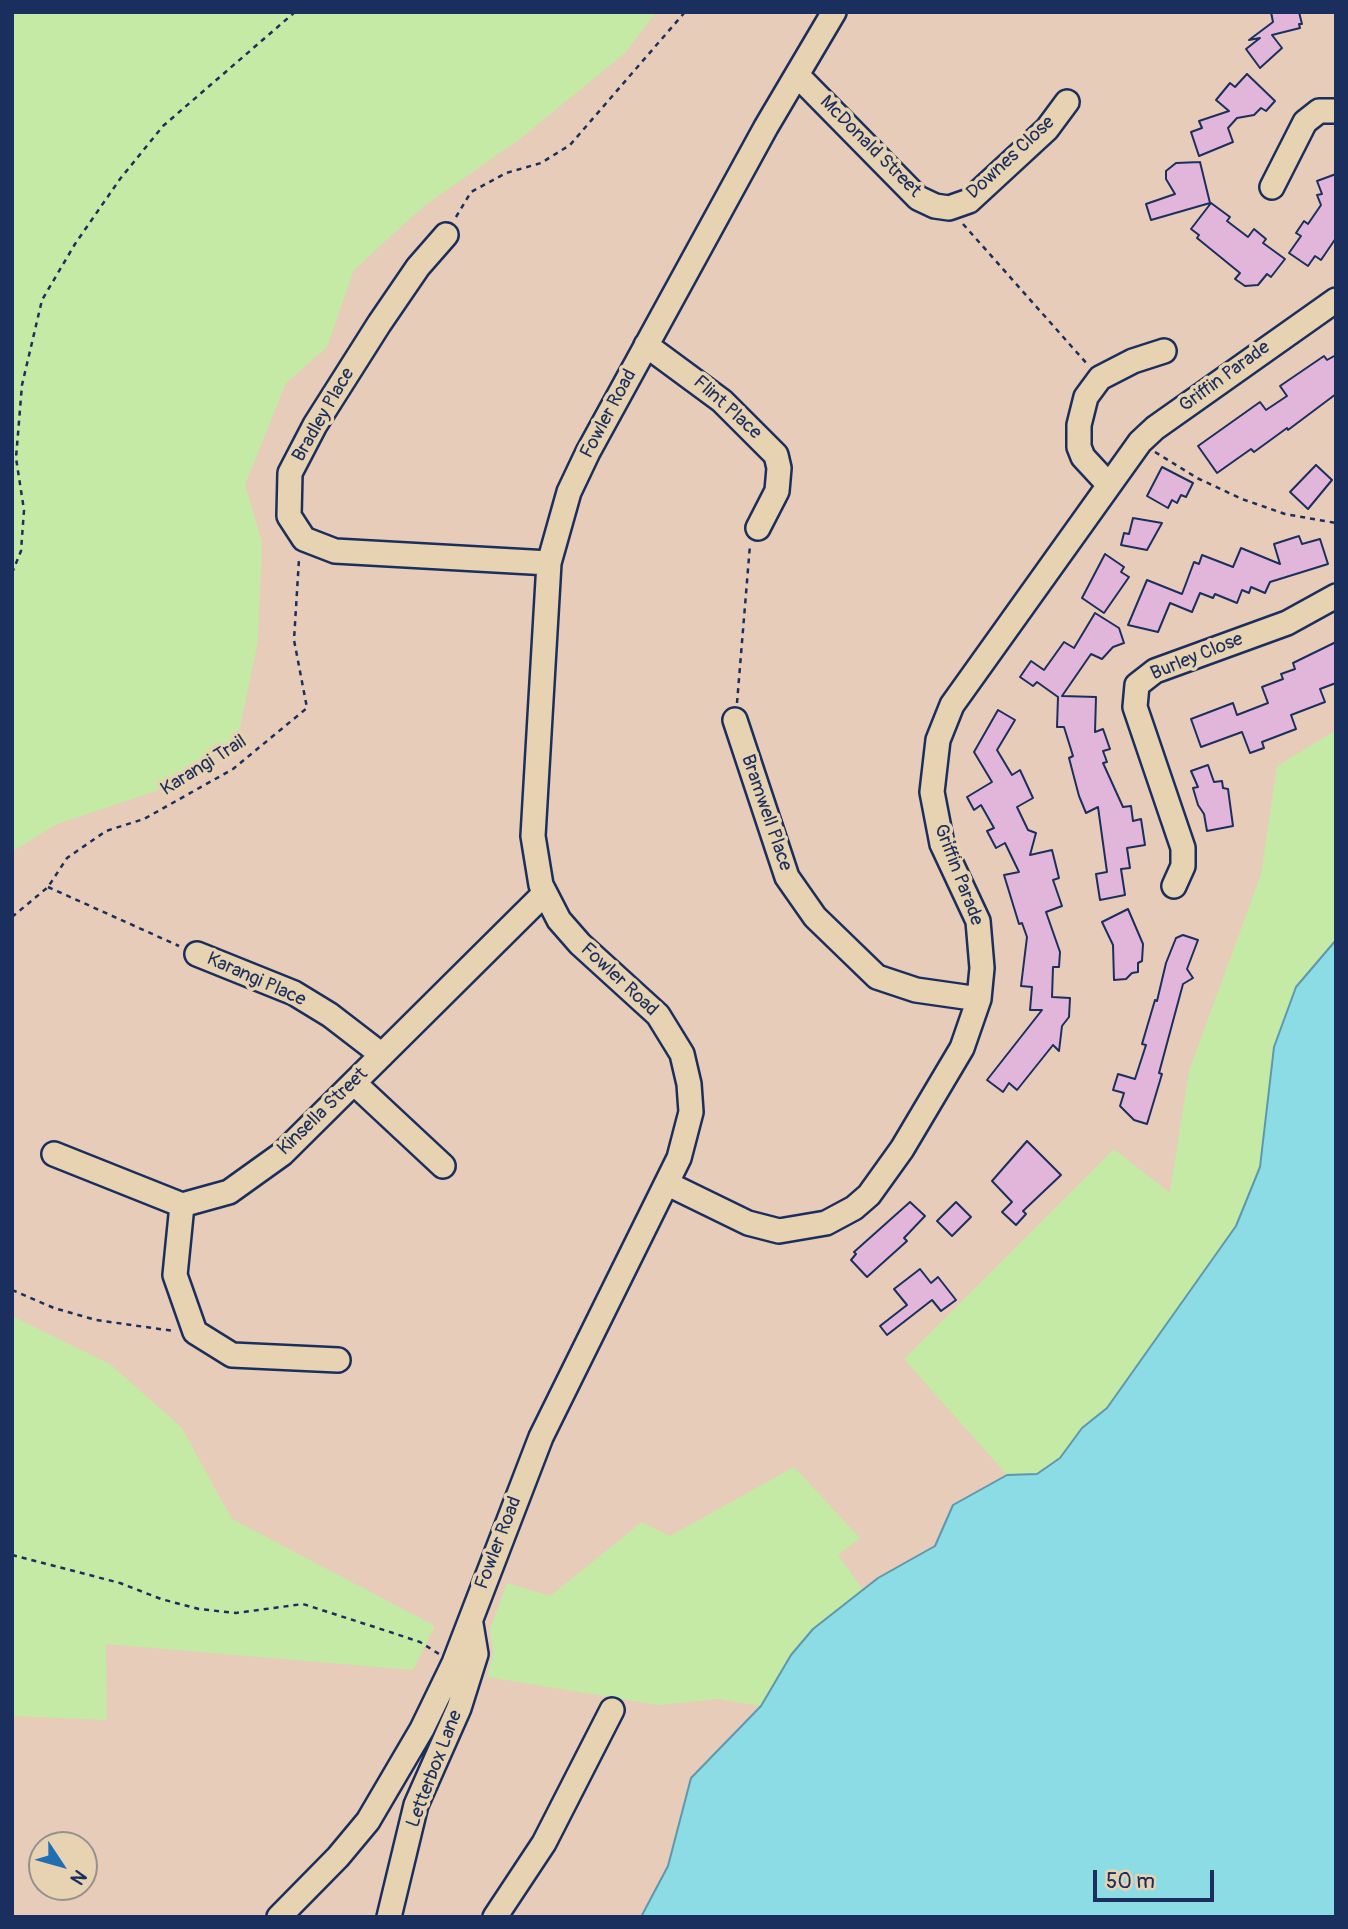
<!DOCTYPE html>
<style>
body{margin:0}
#map{position:relative;width:1348px;height:1929px;overflow:hidden;background:#e6ccb9;font-family:Pangolin,sans-serif}
canvas{display:block}
.frame{position:absolute;inset:0;border:14px solid #1b2f5e;pointer-events:none}
.north{position:absolute;left:28px;top:1831px;width:70px;height:70px;box-sizing:border-box;background:#e7d2b1;border:2px solid #959190;border-radius:50%;rotate:126deg;font-size:19px;font-weight:700;line-height:28px;text-align:center;color:#1b2f5e}
.north::after{content:'';display:block;margin:auto;width:24px;height:32px;background:#1f6fb2;clip-path:polygon(50% 0,100% 100%,50% 72%,0 100%)}
.scale{position:absolute;left:1093px;top:1870px;width:121px;height:32px;box-sizing:border-box;border:4px solid #1b2f5e;border-top:0;padding-left:9px;font-size:21px;line-height:24px;white-space:nowrap;color:#1b2f5e;-webkit-text-stroke:5px #e7d2b1;paint-order:stroke}
</style>
<div id="map">
<canvas width="1348" height="1929"></canvas>
<div class="frame"></div>
<div class="north">N</div>
<div class="scale">50 m</div>
</div>
<script>
const ctx = document.querySelector('canvas').getContext('2d');
ctx.lineJoin = 'round';
function fillPath(path, color) {
  ctx.fillStyle = color;
  ctx.fill(path, 'evenodd');
}
function poly(rows) {
  const path = new Path2D();
  for (const r of rows) {
    path.moveTo(r[0], r[1]);
    for (let i = 2; i < r.length; i += 2) path.lineTo(r[i], r[i + 1]);
  }
  return path;
}
function stroke(path, color, width, dash) {
  ctx.strokeStyle = color;
  ctx.lineWidth = width;
  ctx.lineCap = dash ? 'butt' : 'round';
  ctx.setLineDash(dash || []);
  ctx.stroke(path);
}
function write(font, color, halo, rows, align = 'center') {
  ctx.font = font + ' Pangolin,sans-serif';
  ctx.lineWidth = 7;
  ctx.setLineDash([]);
  ctx.textBaseline = 'middle';
  ctx.strokeStyle = halo;
  ctx.fillStyle = color;
  for (const [text, x, y, turn = 0] of rows) {
    ctx.save();
    ctx.translate(x, y);
    ctx.rotate((+turn || 0) * Math.PI / 180);
    ctx.textAlign = isNaN(turn) ? turn : align;
    if (halo) ctx.strokeText(text, 0, 0);
    ctx.fillText(text, 0, 0);
    ctx.restore();
  }
}
fillPath(poly([
 [12,12,656,12,625,53,520,139,424,206,354,270,327,347,286,383,245,485,262,542,258,641,238,737,159,790,55,825,12,852],
 [1336,730,1336,940,1296,987,1274,1047,1260,1167,1236,1226,1107,1408,1082,1428,1060,1458,1037,1474,1007,1475,904,1359,1114,1149,1170,1193,1189,1071,1261,874,1277,766],
 [12,1316,110,1364,181,1427,232,1519,435,1626,413,1670,106,1644,107,1720,12,1716],
 [794,1467,860,1538,838,1555,863,1590,813,1629,791,1655,761,1706,718,1699,659,1705,487,1677,493,1653,490,1629,507,1583,550,1596,642,1522,670,1536]
]), '#c4eaa5');
const water = poly([
 [1336,940,1336,1917,641,1917,668,1866,691,1778,761,1706,791,1655,813,1629,878,1578,935,1546,953,1505,1007,1475,1037,1474,1060,1458,1082,1428,1107,1408,1236,1226,1260,1167,1274,1047,1296,987,1336,940]
]);
fillPath(water, '#8bdce4');
stroke(water, '#5e97ae', 2);
const building = poly([
 [1271,12,1299,12,1302,24,1299,24,1300,28,1272,35,1282,48,1260,68,1246,49,1260,38,1249,40,1273,22,1271,12],
 [1247,74,1275,101,1266,111,1261,108,1254,115,1237,118,1228,128,1233,142,1199,156,1191,132,1202,128,1199,121,1229,111,1216,100,1230,83,1235,87,1247,74],
 [1200,162,1210,203,1151,220,1146,204,1175,194,1166,179,1166,171,1176,163,1200,162],
 [1336,174,1336,238,1321,260,1315,256,1308,266,1289,253,1301,236,1296,233,1304,221,1308,224,1321,205,1317,195,1322,194,1317,181,1336,174],
 [1211,203,1230,217,1227,221,1248,237,1254,229,1266,239,1263,243,1285,259,1271,277,1267,274,1258,285,1245,286,1235,279,1240,273,1197,238,1199,235,1191,229,1211,203],
 [1336,355,1336,394,1288,430,1287,428,1254,452,1251,449,1217,473,1198,446,1260,402,1266,410,1287,396,1280,386,1324,356,1327,360,1336,355],
 [1316,465,1332,480,1308,509,1290,492,1316,465],
 [1162,467,1193,483,1186,497,1181,495,1177,503,1172,500,1168,508,1147,496,1162,467],
 [1133,518,1162,523,1147,550,1121,545,1124,533,1129,534,1133,518],
 [1299,536,1302,544,1320,539,1328,564,1270,582,1265,593,1251,587,1249,593,1242,590,1237,603,1215,594,1213,598,1200,593,1192,612,1170,603,1158,632,1128,625,1147,580,1182,594,1194,562,1199,564,1202,555,1233,567,1241,548,1280,564,1274,544,1299,536],
 [1105,554,1124,567,1121,572,1129,577,1104,613,1082,598,1105,554],
 [1095,613,1119,628,1124,643,1113,647,1102,659,1091,654,1062,696,1096,697,1095,732,1103,729,1110,749,1103,751,1107,762,1103,763,1123,807,1131,806,1133,821,1141,819,1145,845,1127,848,1130,868,1121,869,1125,895,1100,900,1096,874,1107,872,1098,807,1086,813,1079,796,1069,758,1073,756,1064,727,1057,727,1058,697,1037,682,1033,686,1020,677,1031,661,1044,670,1064,642,1074,648,1095,613],
 [1336,642,1336,683,1320,689,1325,702,1291,715,1296,729,1262,742,1264,748,1250,753,1242,732,1201,747,1191,719,1233,703,1237,715,1268,703,1262,687,1283,679,1281,674,1295,669,1293,663,1336,642],
 [998,710,1015,720,997,750,1012,775,1020,770,1033,798,1017,807,1028,830,1036,833,1030,855,1052,850,1059,878,1053,880,1062,906,1046,912,1060,952,1059,967,1053,967,1052,997,1070,998,1069,1017,1062,1026,1059,1051,1053,1045,1017,1090,1009,1083,1003,1092,987,1080,1042,1010,1030,1010,1032,987,1021,986,1027,937,1022,923,1019,924,1004,875,1019,872,1005,843,996,848,987,831,994,828,981,805,974,810,967,797,992,782,974,752,998,710],
 [1208,765,1214,782,1222,781,1223,788,1228,789,1233,826,1207,831,1204,814,1198,805,1193,788,1198,787,1191,771,1208,765],
 [1128,909,1143,944,1142,961,1138,963,1138,972,1132,973,1126,979,1114,980,1113,945,1102,922,1128,909],
 [1183,935,1198,940,1187,969,1193,978,1183,984,1159,1073,1162,1074,1147,1124,1134,1120,1120,1106,1124,1093,1113,1090,1118,1074,1135,1079,1146,1045,1142,1044,1155,1000,1157,1001,1166,963,1176,938,1183,935],
 [1027,1141,1061,1175,1023,1211,1026,1214,1016,1225,1002,1212,1012,1202,992,1181,1027,1141],
 [910,1202,925,1216,904,1238,907,1241,867,1277,851,1260,856,1254,854,1252,910,1202],
 [956,1202,971,1217,952,1236,937,1221,956,1202],
 [920,1269,931,1283,938,1277,956,1300,941,1311,932,1300,887,1335,880,1326,907,1305,894,1289,920,1269]
]);
fillPath(building, '#e2b6db');
stroke(building, '#1b2f5e', 2);
const minor = poly([
 [797,75,918,198,935,206,949,208,969,201,1047,129,1067,102],
 [1272,187,1305,122,1319,111,1336,111],
 [446,235,418,267,379,324,315,425,290,473,289,516,304,539,335,551,549,563],
 [646,345,722,401,776,455,779,468,777,491,758,528],
 [1108,484,1083,457,1079,447,1079,425,1086,397,1100,378,1133,361,1164,351],
 [735,720,787,877,815,917,877,977,916,990,979,999],
 [1174,886,1183,866,1183,848,1135,707,1137,685,1155,671,1287,623,1336,596],
 [197,954,294,993,330,1015,382,1055],
 [354,1083,443,1166],
 [54,1154,182,1205,229,1192,282,1154,543,895],
 [668,1184,748,1223,779,1231,826,1223,854,1208,869,1195,902,1149,962,1048,979,999,982,968,978,921,942,844,932,792,938,740,952,705,1140,442,1155,428,1336,300],
 [182,1205,175,1275,195,1332,232,1355,338,1360],
 [279,1917,338,1857,368,1821,422,1729,454,1663,541,1437,679,1158,691,1112,689,1084,682,1054,658,1015,580,944,559,920,541,885,533,836,549,563,569,492,588,452,766,127,834,12],
 [389,1917,416,1805,459,1708,476,1654,471,1624],
 [495,1917,544,1843,612,1710]
]);
stroke(minor, '#1b2f5e', 28);
stroke(poly([
 [456,217,471,192,506,173,541,163,570,145,685,12],
 [963,224,1088,365],
 [1155,452,1197,478,1242,499,1285,514,1336,523],
 [12,573,21,551,24,510,16,458,22,385,42,300,75,244,120,179,163,126,295,12],
 [737,703,750,545],
 [48,887,179,946],
 [12,917,48,887,67,858,106,831,144,819,233,769,307,708,294,640,299,559],
 [12,1290,54,1308,96,1320,174,1331],
 [12,1555,120,1583,161,1599,199,1609,236,1613,303,1604,387,1631,420,1642,439,1654]
]), '#1b2f5e', 2.5, [5, 5]);
stroke(minor, '#e7d2b1', 23);
write('19px', '#1b2f5e', '#e7d2b1', [
 ["McDonald Street",870,147,45],
 ["Downes Close",1011,158,-43],
 ["Griffin Parade",1225,377,-36],
 ["Flint Place",727,408,42],
 ["Fowler Road",609,414,-62],
 ["Bradley Place",324,415,-60],
 ["Burley Close",1197,657,-22],
 ["Karangi Trail",204,766,-32],
 ["Bramwell Place",766,813,71],
 ["Griffin Parade",958,875,69],
 ["Karangi Place",256,980,24],
 ["Fowler Road",619,980,43],
 ["Kinsella Street",323,1112,-44],
 ["Fowler Road",499,1543,-69],
 ["Letterbox Lane",435,1769,-69]
]);
</script>
